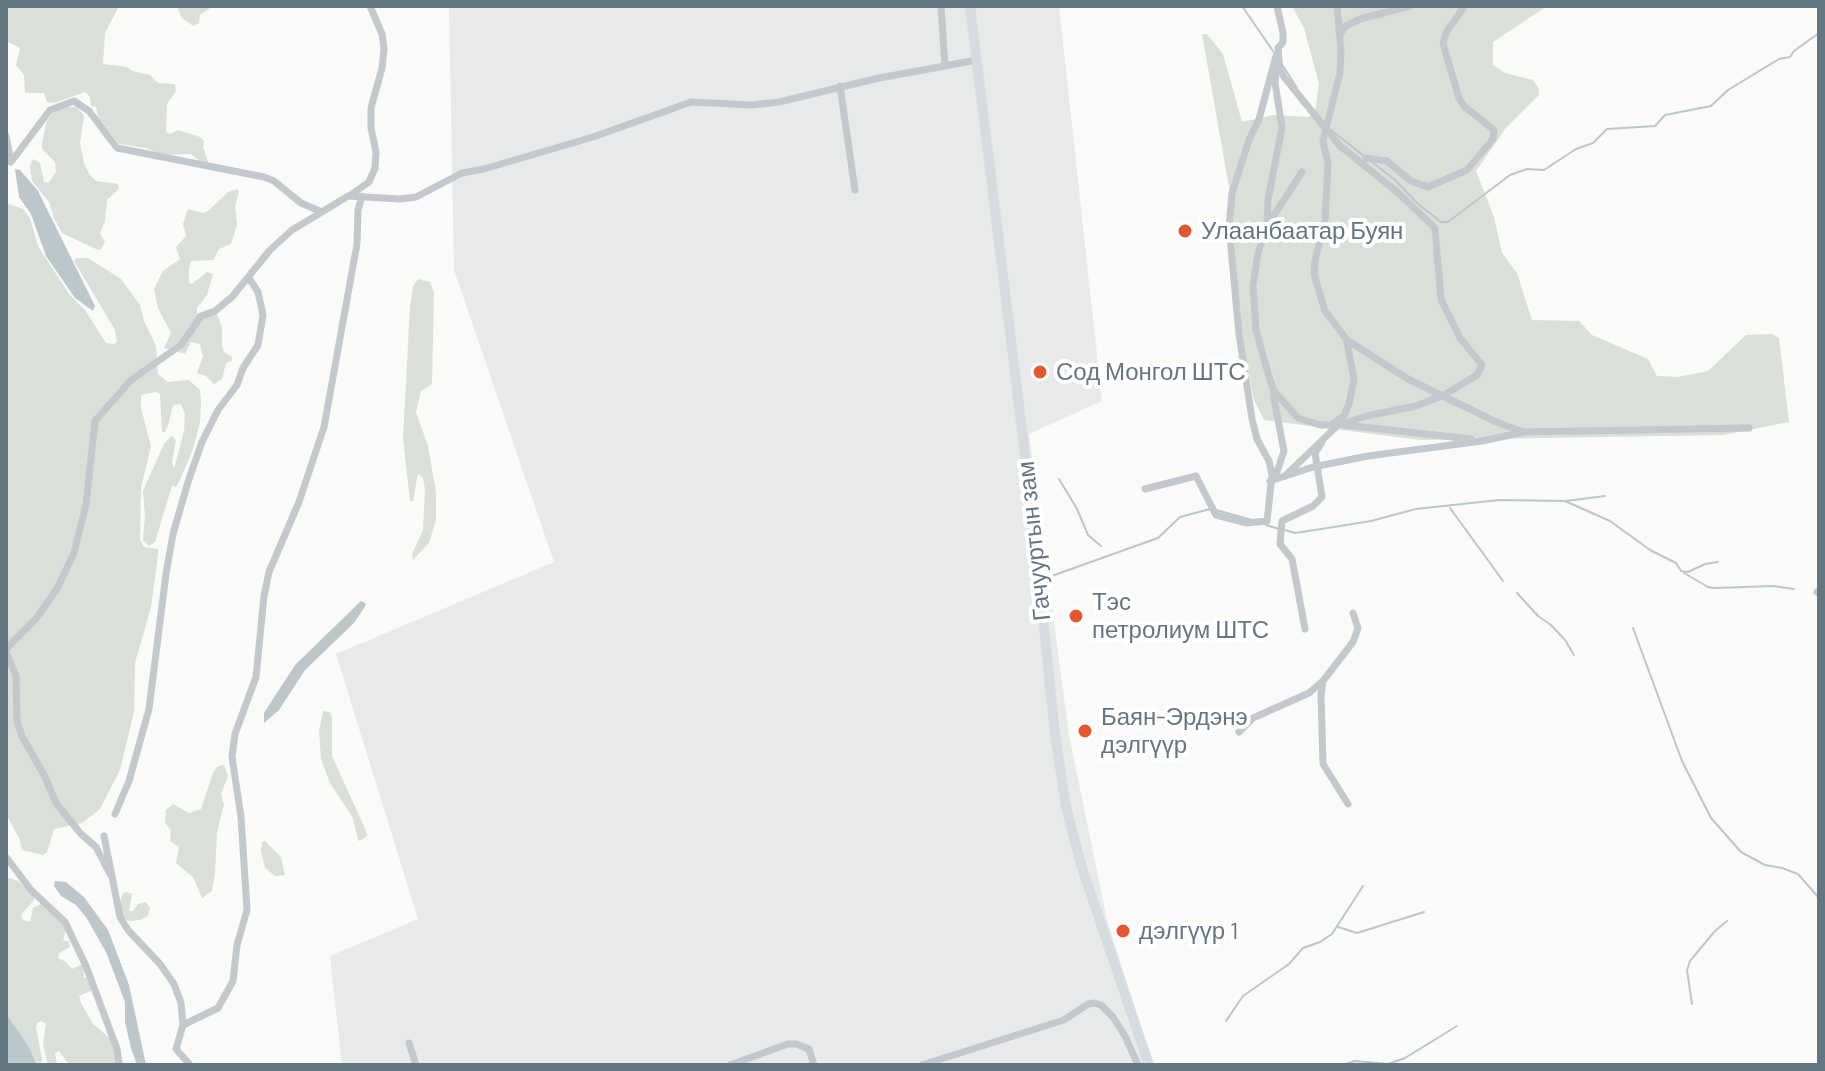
<!DOCTYPE html>
<meta charset="utf-8">
<style>
body{margin:0}
#map{position:relative;width:1825px;height:1071px;overflow:hidden;background:#fafaf8;font-family:Barlow,sans-serif}
canvas{display:block}
.frame{position:absolute;inset:0;border:8px solid #657683;pointer-events:none}
</style>
<div id="map">
<canvas width="1825" height="1071"></canvas>
<div class="frame"></div>
</div>
<script>
const ctx = document.querySelector('canvas').getContext('2d');
ctx.lineJoin = 'round';
function fillPath(path, color) {
  ctx.fillStyle = color;
  ctx.fill(path, 'evenodd');
}
function poly(rows) {
  const path = new Path2D();
  for (const r of rows) {
    path.moveTo(r[0], r[1]);
    for (let i = 2; i < r.length; i += 2) path.lineTo(r[i], r[i + 1]);
  }
  return path;
}
function stroke(path, color, width, dash) {
  ctx.strokeStyle = color;
  ctx.lineWidth = width;
  ctx.lineCap = dash ? 'butt' : 'round';
  ctx.setLineDash(dash || []);
  ctx.stroke(path);
}
function write(font, color, halo, rows, align = 'center') {
  ctx.font = font + ' Barlow,sans-serif';
  ctx.lineWidth = 8;
  ctx.setLineDash([]);
  ctx.textBaseline = 'middle';
  ctx.strokeStyle = halo;
  ctx.fillStyle = color;
  for (const [text, x, y, turn = 0] of rows) {
    ctx.save();
    ctx.translate(x, y);
    ctx.rotate((+turn || 0) * Math.PI / 180);
    ctx.textAlign = isNaN(turn) ? turn : align;
    if (halo) ctx.strokeText(text, 0, 0);
    ctx.fillText(text, 0, 0);
    ctx.restore();
  }
}
fillPath(poly([
 [449,6,1059,6,1102,401,1029,434,1069,735,1107,920,1153,1065,342,1065,330,956,418,919,336,654,554,562,454,270]
]), '#e8e9e9');
fillPath(poly([
 [6,6,119,6,105,33,103,64,127,67,132,71,150,75,158,83,175,84,176,91,167,104,166,132,170,134,178,130,200,137,204,141,203,147,209,164,202,163,191,154,161,155,146,148,119,144,98,117,96,107,91,106,90,97,85,92,54,103,47,102,44,93,25,93,24,75,16,65,20,48,6,41],
 [177,6,213,6,200,15,199,23,193,26,182,18],
 [1292,6,1547,6,1493,42,1493,65,1505,73,1533,80,1538,87,1539,95,1505,129,1476,171,1494,217,1502,253,1517,273,1532,320,1579,321,1592,335,1648,359,1657,376,1678,377,1708,371,1746,335,1771,334,1779,338,1789,422,1723,435,1420,440,1264,420,1254,400,1238,321,1232,273,1229,187,1202,34,1207,34,1223,54,1242,122,1273,115,1309,117,1315,112,1319,84,1304,28],
 [65,107,77,107,84,116,80,143,84,164,90,175,96,181,118,184,119,189,107,200,105,221,100,233,105,242,101,249,98,250,62,233,54,218,49,202,32,181,30,166,33,159,40,163,44,182,48,183,56,172,55,162,42,149,42,142,47,121,54,111],
 [237,189,239,191,235,206,237,225,231,244,219,249,213,260,191,261,189,268,189,283,192,284,207,272,213,274,207,295,197,308,197,314,216,312,222,327,222,346,224,352,232,357,232,361,226,363,222,379,214,384,206,376,197,373,203,356,200,344,191,342,185,354,164,348,171,333,158,308,154,289,163,271,180,259,176,247,186,236,183,224,188,209,203,213,208,211,228,192],
 [6,203,23,209,30,218,38,246,69,294,85,310,106,343,114,344,117,342,115,330,74,261,76,258,88,258,121,279,140,305,144,321,156,346,158,374,168,382,189,380,200,390,201,401,200,422,193,449,180,480,176,487,172,486,155,542,149,546,143,540,145,517,143,491,164,444,171,436,176,440,172,462,174,469,184,431,185,414,181,404,173,405,168,426,165,432,162,432,160,394,156,392,141,395,141,408,151,446,141,488,140,540,144,547,158,549,158,554,151,607,135,663,134,712,120,770,100,809,82,823,54,829,47,852,43,855,22,850,19,838,6,814],
 [418,279,430,282,434,293,432,384,421,391,416,412,428,446,436,492,436,520,429,543,413,560,412,554,423,530,425,490,423,478,418,473,413,501,410,501,403,438,410,307,413,286],
 [323,711,330,712,332,717,332,756,366,831,367,836,360,841,358,840,353,818,330,783,321,759,319,731],
 [224,765,228,776,221,794,224,805,217,832,215,873,212,891,202,898,193,877,176,863,179,847,170,841,171,830,165,823,166,810,173,804,189,813,201,809,213,773,218,766],
 [265,841,281,857,285,875,275,876,265,868,261,851,262,842],
 [9,878,18,881,33,894,34,900,21,915,23,920,30,922,33,908,43,903,61,921,66,930,63,940,69,942,70,947,59,953,58,958,66,962,72,969,83,964,84,978,89,977,93,990,79,996,81,1003,93,1024,113,1041,121,1065,73,1065,67,1062,59,1051,55,1053,57,1065,48,1065,43,1045,46,1024,41,1021,37,1023,36,1028,42,1058,41,1063,37,1062,6,1014,6,990,8,988,6,879],
 [126,892,132,894,129,911,133,911,138,904,146,902,150,908,148,916,140,920,129,921,124,919,120,904,122,894]
]), '#dadfd7');
fillPath(poly([
 [15,169,20,170,38,191,95,306,93,311,75,298,46,256,31,214,19,197],
 [361,601,366,604,364,608,354,623,305,670,279,710,264,723,264,713,295,665],
 [55,881,66,882,84,897,108,930,129,985,146,1065,137,1065,131,1048,125,1022,125,1002,106,952,86,917,76,905,61,896,54,886],
 [6,1014,25,1041,38,1065,6,1065]
]), '#bbc7cb');
stroke(poly([
 [1242,6,1275,54],
 [1283,66,1297,88],
 [1331,130,1364,156],
 [1372,162,1395,180,1417,203,1441,222,1448,222,1510,175,1527,169,1544,170,1576,149,1593,143,1607,129,1655,126,1665,115,1711,106,1728,90,1779,59,1790,57,1794,51,1819,33],
 [1059,479,1077,509,1088,535,1101,546],
 [1566,501,1605,496],
 [1450,508,1503,581],
 [1216,510,1252,520],
 [1266,525,1279,529],
 [1285,530,1295,533,1315,530,1371,521,1416,509,1499,500,1565,501,1610,521,1650,550,1676,563,1681,571,1688,572,1705,564,1718,562],
 [1684,573,1708,587,1715,588,1773,586,1794,589],
 [1046,578,1158,538,1180,517,1210,509],
 [1517,593,1538,616,1551,625,1565,640,1574,655],
 [1633,628,1682,761,1711,818,1741,852,1765,865,1782,868,1798,874,1819,898],
 [1338,927,1357,933,1424,912],
 [1692,1004,1687,970,1690,961,1715,931,1727,921],
 [1226,1021,1243,996,1289,964,1303,948,1320,942,1332,934,1363,886],
 [1342,1065,1355,1061,1388,1064,1405,1058,1457,1026]
]), '#bbc7cb', 2);
stroke(poly([
 [1277,6,1283,33,1283,42,1278,48,1280,70,1284,77,1339,145,1396,191,1432,225,1435,229,1441,299,1460,338,1482,365,1477,375,1444,395,1416,406,1371,415,1338,425,1286,475],
 [1337,6,1341,51,1340,73,1323,141,1328,164,1325,221,1315,260,1314,274,1325,311,1347,340,1408,379,1494,421,1523,432,1749,428],
 [1340,34,1346,26,1360,19,1410,6],
 [945,66,976,60],
 [840,86,855,190],
 [6,136,11,162,50,110,74,101,89,111,117,148,264,177,274,181,301,203,322,212,348,196,400,199,416,197,462,173,484,169,593,137,691,102,752,105,779,102,879,78,945,66,941,6],
 [1366,158,1387,161,1411,181,1428,187,1467,170,1493,139,1494,130,1464,106,1459,98,1446,54,1443,43,1447,31,1465,6],
 [1302,172,1267,226,1258,253,1253,286,1256,330,1269,377,1274,391,1298,418,1320,425,1331,425,1344,416,1349,404,1354,379,1347,342],
 [349,196,369,182,375,168,376,152,371,128,371,108,382,68,384,49,382,34,370,6],
 [1267,223,1268,200,1282,127,1275,83,1276,66],
 [1274,391,1274,399,1284,451,1275,478],
 [1344,425,1471,439],
 [1270,481,1313,467,1368,456,1482,441,1520,433],
 [1145,489,1196,476,1216,515,1247,523,1267,521,1272,475,1269,461,1257,439,1252,419,1239,334,1229,227,1232,193,1249,140,1259,119,1276,56],
 [1817,592,1819,593],
 [1305,629,1292,559,1280,544,1282,521,1313,506,1322,497,1315,453,1322,442],
 [6,649,36,619,58,587,74,553,86,505,95,421,131,380,181,345,201,316,215,311,232,297,270,250,292,230,322,212],
 [6,652,16,676,17,721,22,736,44,775,56,803,81,834,96,847,110,874],
 [1239,732,1253,718,1309,693,1323,681],
 [1348,804,1323,764,1321,695,1323,681,1353,642,1358,628,1353,613],
 [115,814,129,781,149,709,166,574,173,534,188,482,202,442,218,410,237,385,243,368,258,345,263,315,258,292,249,278],
 [104,836,120,917,128,930,160,964,174,984,181,1003,183,1025],
 [6,857,31,890,65,922,86,966,117,1049,119,1065],
 [409,1043,416,1065],
 [190,1065,176,1049,183,1025,218,1008,233,981,237,945,247,910,241,817,232,757,235,734,256,677,264,596,269,572,299,502,324,427,357,244,358,210,362,196],
 [730,1065,788,1044,796,1044,809,1049,814,1065],
 [922,1065,1064,1020,1088,1004,1094,1003,1101,1005,1113,1017,1125,1036,1138,1065]
]), '#c3c8cc', 7);
stroke(poly([
 [970,6,1032,512,1055,734,1066,807,1082,868,1149,1065]
]), '#d6dbdf', 10);
for (const [x, y, r, color] of [
 [1185,231,8,"#e4572e"],
 [1040,372,8,"#e4572e"],
 [1076,616,8,"#e4572e"],
 [1085,731,8,"#e4572e"],
 [1123,931,8,"#e4572e"]
]) {
  const dot = new Path2D();
  dot.arc(x, y, r, 0, 2 * Math.PI);
  ctx.fillStyle = color;
  ctx.fill(dot);
  stroke(dot, '#fff', 3);
}
write('24px', '#657683', '#fff', [
 ["Улаанбаатар Буян",1201,231],
 ["Сод Монгол ШТС",1056,372],
 ["Тэс",1092,602],
 ["петролиум ШТС",1092,630],
 ["Баян-Эрдэнэ",1101,717],
 ["дэлгүүр",1101,745],
 ["дэлгүүр 1",1139,931]
], 'left');
write('24px', '#657683', '#fff', [
 ["Гачууртын зам",1034,541,-96]
]);
</script>
